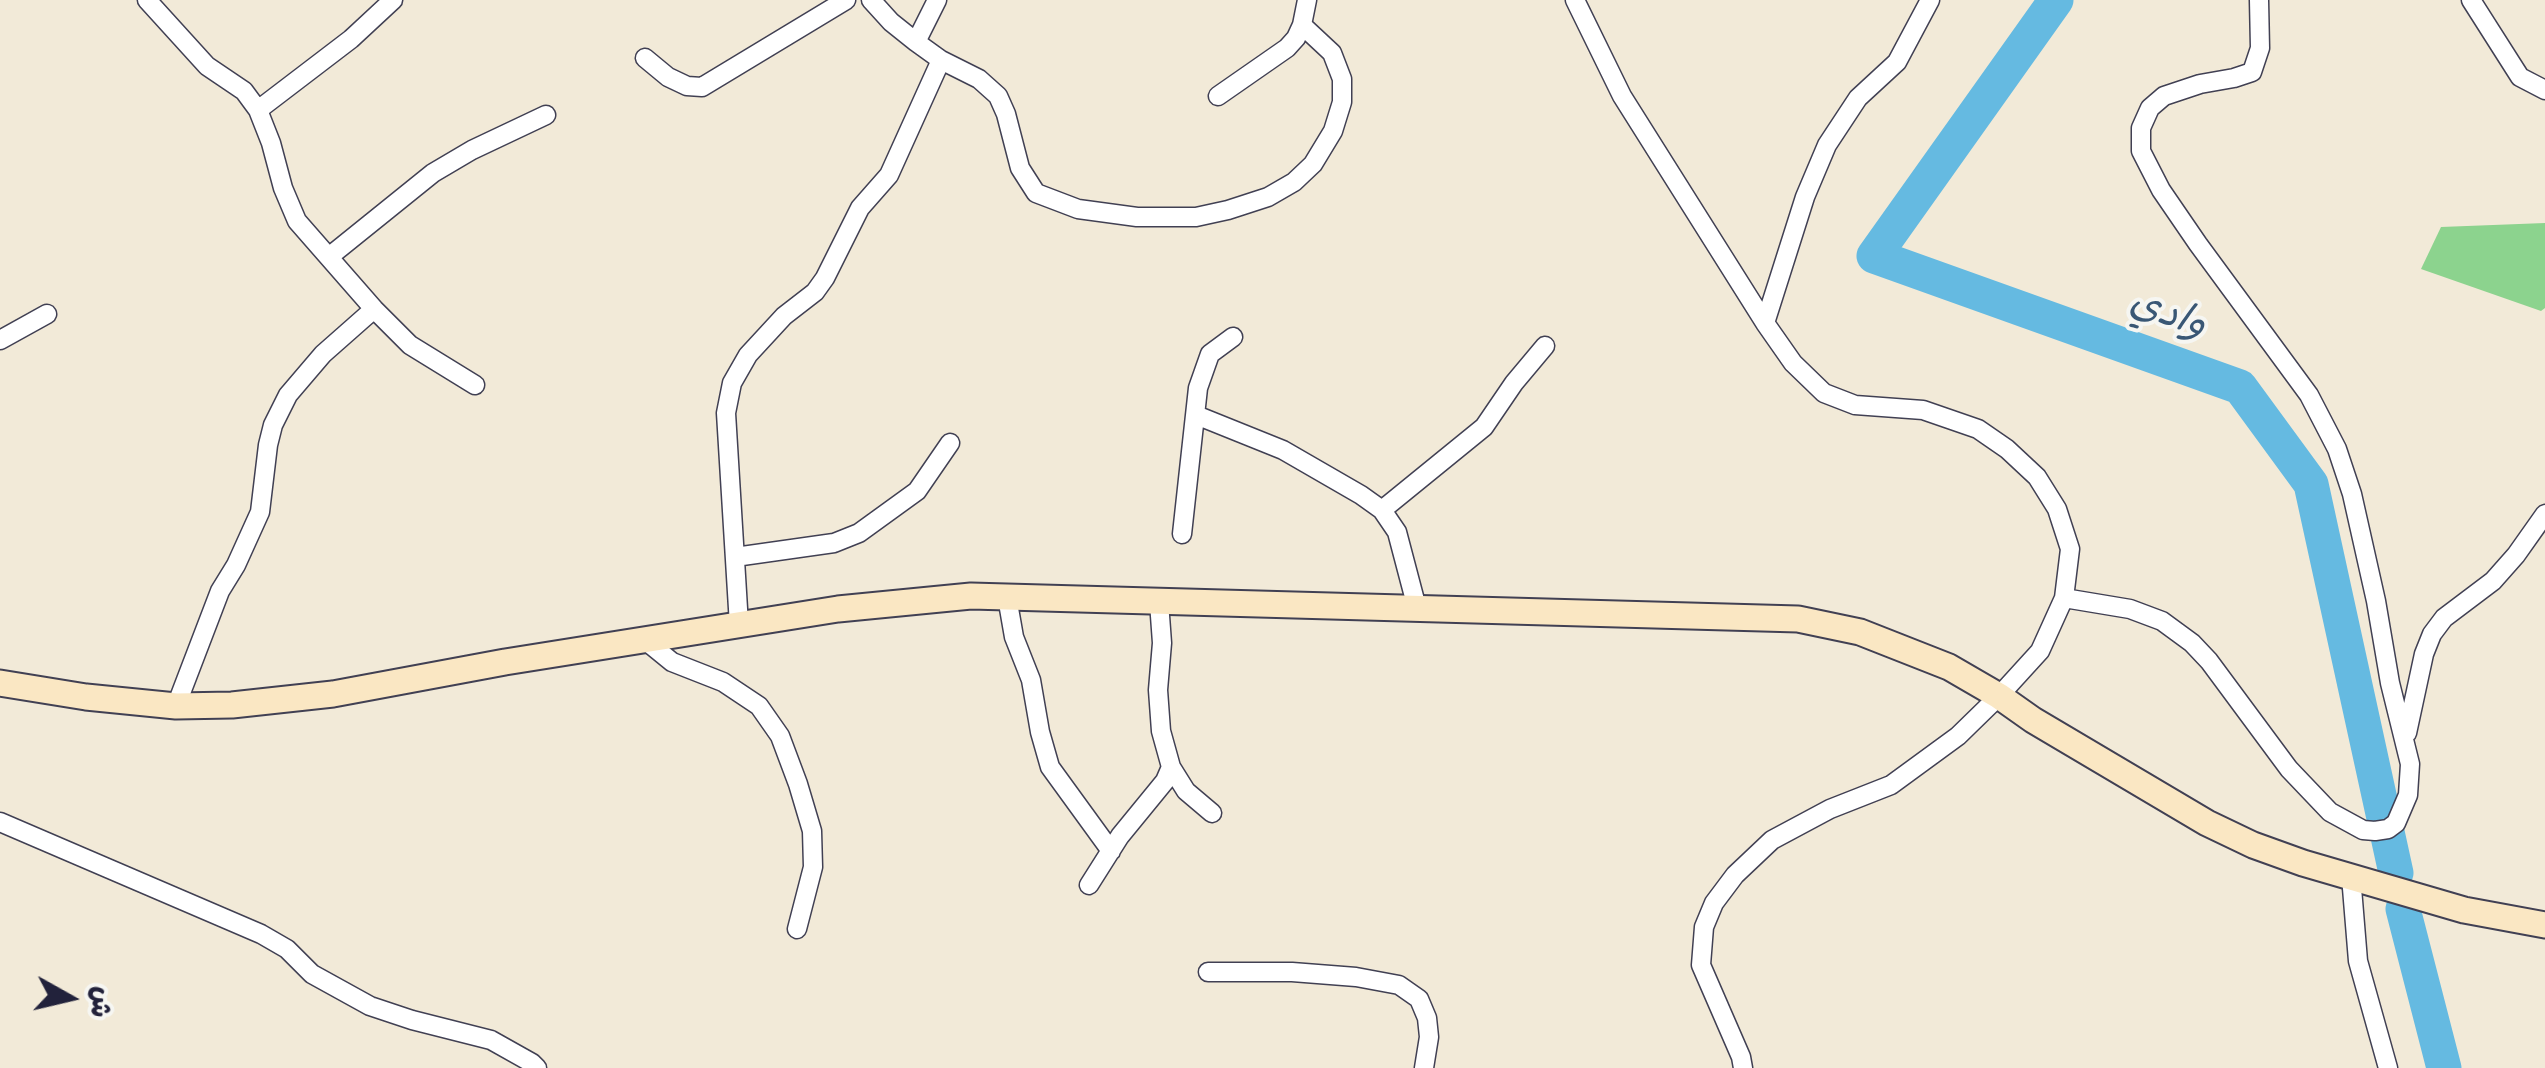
<!DOCTYPE html>
<meta charset="utf-8">
<style>
body{margin:0}
#map{position:relative;width:2545px;height:1068px;overflow:hidden;background:#f2ead8;font-family:Mynerve,"Playpen Sans Arabic",sans-serif}
canvas{display:block}
.north{position:absolute;left:20px;top:948px;width:100px;height:100px;-webkit-text-stroke:8px #f6f6f2;paint-order:stroke;rotate:98deg;font-size:28px;font-weight:700;line-height:40px;text-align:center;color:#22223b}
.north::after{content:'';display:block;margin:auto;width:35px;height:45px;background:#22223b;clip-path:polygon(50% 0,100% 100%,50% 72%,0 100%)}
</style>
<div id="map">
<canvas width="2545" height="1068"></canvas>
<div class="north">ش</div>
</div>
<script>
const ctx = document.querySelector('canvas').getContext('2d');
ctx.lineJoin = 'round';
function fillPath(path, color) {
  ctx.fillStyle = color;
  ctx.fill(path, 'evenodd');
}
function poly(rows) {
  const path = new Path2D();
  for (const r of rows) {
    path.moveTo(r[0], r[1]);
    for (let i = 2; i < r.length; i += 2) path.lineTo(r[i], r[i + 1]);
  }
  return path;
}
function stroke(path, color, width, dash) {
  ctx.strokeStyle = color;
  ctx.lineWidth = width;
  ctx.lineCap = dash ? 'butt' : 'round';
  ctx.setLineDash(dash || []);
  ctx.stroke(path);
}
function write(font, color, halo, rows, align = 'center') {
  ctx.font = font + ' Mynerve,"Playpen Sans Arabic",sans-serif';
  ctx.lineWidth = 8;
  ctx.setLineDash([]);
  ctx.textBaseline = 'middle';
  ctx.strokeStyle = halo;
  ctx.fillStyle = color;
  for (const [text, x, y, turn = 0] of rows) {
    ctx.save();
    ctx.translate(x, y);
    ctx.rotate((+turn || 0) * Math.PI / 180);
    ctx.textAlign = isNaN(turn) ? turn : align;
    if (halo) ctx.strokeText(text, 0, 0);
    ctx.fillText(text, 0, 0);
    ctx.restore();
  }
}
fillPath(poly([
 [2545,223,2545,308,2541,311,2421,269,2441,227]
]), '#8cd38e');
stroke(poly([
 [2056,0,1874,256,2240,387,2311,484,2396,873],
 [2403,909,2444,1068]
]), '#65bae1', 35);
const minor = poly([
 [147,0,207,66,244,91,258,110,271,143,283,188,297,221,374,309,410,345,475,385],
 [871,0,891,22,916,42,941,60,979,79,998,96,1006,114,1020,168,1036,193,1078,209,1137,217,1196,217,1228,210,1268,197,1294,182,1313,164,1333,131,1342,102,1342,79,1332,53,1302,25],
 [1575,0,1622,96,1765,323,1793,363,1824,393,1855,405,1923,410,1978,429,2007,449,2037,477,2057,509,2070,549,2064,598,2040,651,1999,696,1958,736,1891,785,1830,809,1772,840,1735,875,1714,903,1704,927,1701,965,1741,1057,1743,1068],
 [2471,0,2520,77,2545,90],
 [916,42,937,0],
 [645,58,668,77,687,86,702,87,846,0],
 [1218,96,1287,48,1296,38,1302,25,1307,0],
 [258,110,351,39,393,0],
 [330,256,433,173,472,150,546,115],
 [1765,323,1805,197,1827,145,1858,98,1897,62,1930,0],
 [0,340,47,314],
 [1196,415,1283,450,1361,495,1382,510,1397,532,1417,608],
 [1382,510,1484,427,1514,383,1545,346],
 [1182,534,1198,388,1210,354,1233,337],
 [735,557,834,543,859,533,917,491,950,443],
 [1007,597,1014,637,1031,680,1040,732,1050,767,1111,851],
 [2064,598,2130,609,2162,621,2192,643,2209,661,2289,769,2330,812,2363,830,2375,831,2388,829,2396,823,2408,795,2410,764,2390,683,2376,601,2352,494,2337,449,2309,395,2198,244,2161,190,2141,151,2141,128,2150,108,2164,96,2200,84,2234,78,2252,72,2260,48,2259,0],
 [1159,602,1162,643,1158,690,1161,731,1171,767,1186,791,1212,813],
 [739,625,726,413,732,383,748,355,784,316,815,292,825,278,860,208,889,175,941,60],
 [645,640,672,662,723,682,759,706,780,736,798,784,812,831,813,867,797,929],
 [176,706,220,591,236,565,260,512,268,445,273,425,288,395,323,354,374,309],
 [2407,733,2424,654,2432,634,2444,618,2493,581,2516,555,2545,514],
 [0,822,261,934,287,949,312,974,370,1006,412,1020,491,1040,532,1063,537,1068],
 [2351,876,2358,961,2388,1068],
 [1089,885,1120,836,1165,781,1171,767],
 [1208,972,1292,972,1356,977,1399,985,1419,999,1427,1018,1429,1037,1424,1068]
]);
const secondary = poly([
 [0,683,86,697,176,706,232,705,333,694,505,662,838,609,971,596,1798,619,1860,632,1949,667,1999,696,2033,720,2207,823,2253,845,2303,863,2464,910,2545,925]
]);
stroke(minor, '#414053', 21);
stroke(secondary, '#414053', 29);
stroke(minor, '#fff', 18);
stroke(secondary, '#fae7c3', 25);
write('italic 40px', '#395775', '#f6f6f2', [
 ["وادي",2167,316,20]
]);
</script>
